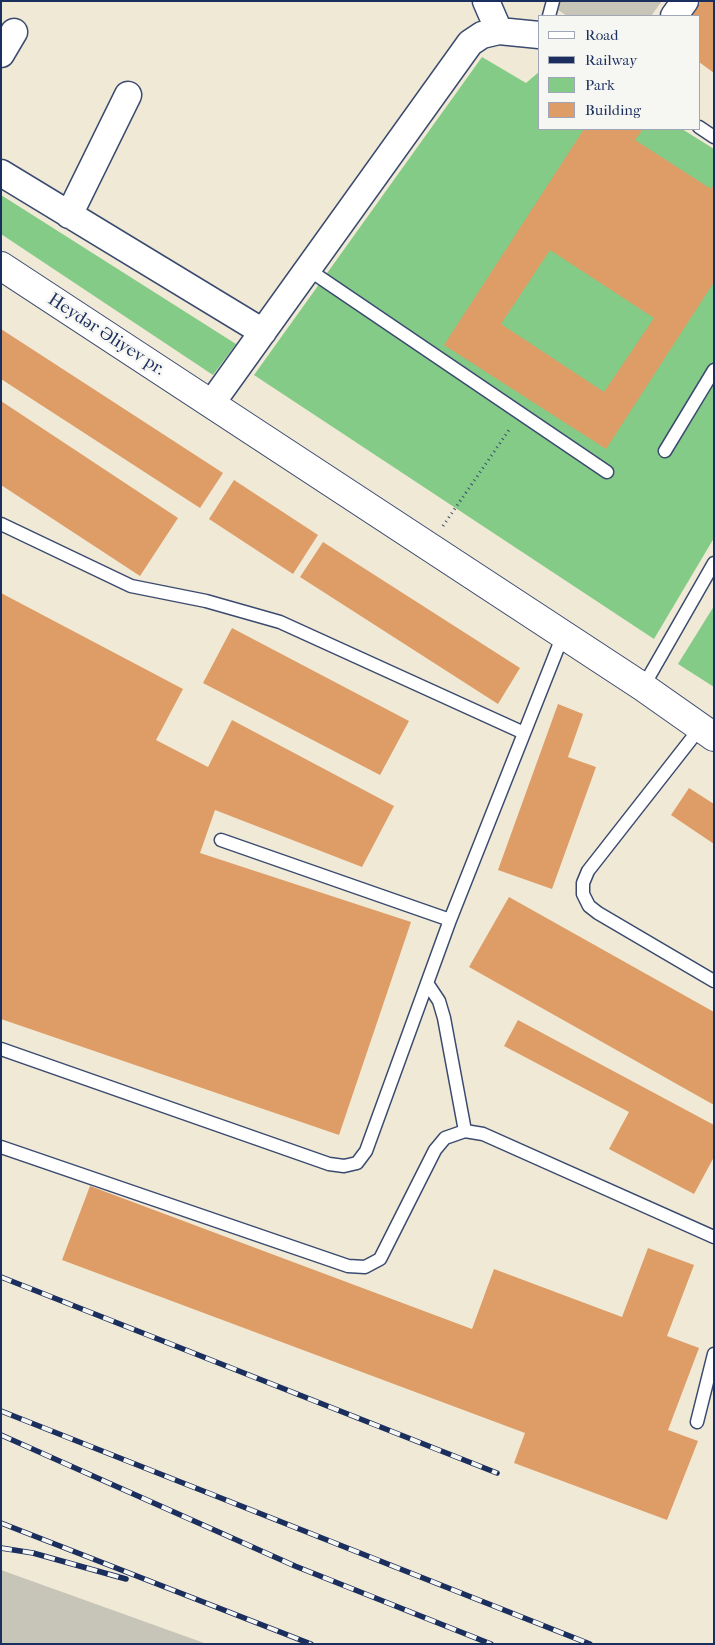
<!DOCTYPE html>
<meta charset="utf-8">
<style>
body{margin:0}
#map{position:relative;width:715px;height:1645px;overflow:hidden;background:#f0e9d5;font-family:"IM FELL French Canon",serif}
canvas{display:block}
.frame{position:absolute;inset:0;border:2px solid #1b2f5e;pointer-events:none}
.legend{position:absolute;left:538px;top:15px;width:162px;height:115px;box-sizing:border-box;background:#f6f6f2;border:1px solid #9ea6b7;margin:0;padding:6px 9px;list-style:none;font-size:15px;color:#1b2f5e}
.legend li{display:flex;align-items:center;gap:10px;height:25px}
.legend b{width:25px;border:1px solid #9ea6b7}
</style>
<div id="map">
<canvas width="715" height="1645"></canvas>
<div class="frame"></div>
<ul class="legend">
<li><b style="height:6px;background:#fff"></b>Road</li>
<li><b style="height:6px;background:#1b2f5e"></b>Railway</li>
<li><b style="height:14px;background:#83cb87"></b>Park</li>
<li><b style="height:14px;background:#de9d66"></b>Building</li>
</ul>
</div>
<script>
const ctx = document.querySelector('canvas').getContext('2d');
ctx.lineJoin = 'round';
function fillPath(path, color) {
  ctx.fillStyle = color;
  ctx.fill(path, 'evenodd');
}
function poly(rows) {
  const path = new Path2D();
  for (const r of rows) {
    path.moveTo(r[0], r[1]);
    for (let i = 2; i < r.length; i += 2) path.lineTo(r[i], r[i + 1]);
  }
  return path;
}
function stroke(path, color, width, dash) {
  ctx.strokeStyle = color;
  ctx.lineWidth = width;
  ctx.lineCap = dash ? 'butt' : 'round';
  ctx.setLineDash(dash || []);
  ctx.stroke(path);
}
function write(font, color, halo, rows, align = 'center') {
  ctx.font = font + ' "IM FELL French Canon",serif';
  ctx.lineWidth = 5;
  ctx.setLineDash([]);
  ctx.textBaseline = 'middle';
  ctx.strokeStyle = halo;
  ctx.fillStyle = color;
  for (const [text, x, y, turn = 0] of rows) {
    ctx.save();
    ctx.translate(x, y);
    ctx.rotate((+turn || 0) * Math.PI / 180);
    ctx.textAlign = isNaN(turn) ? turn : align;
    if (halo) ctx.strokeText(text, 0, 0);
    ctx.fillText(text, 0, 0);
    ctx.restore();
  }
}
fillPath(poly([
 [545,1,662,1,651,16,567,16],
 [1,1570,207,1644,1,1644]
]), '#c6c5b8');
fillPath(poly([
 [482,57,526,83,539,72,539,129,682,129,714,149,714,538,654,639,254,375],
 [1,195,236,344,213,375,1,234],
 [714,606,714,687,678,664]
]), '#83cb87');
fillPath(poly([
 [701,1,714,1,714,73,699,62,699,16,691,16],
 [584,129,643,129,635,140,711,189,714,184,714,282,606,449,444,345],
 [550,250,654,318,604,392,501,324],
 [1,329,223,473,200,508,1,379],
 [1,401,178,518,140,576,1,485],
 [234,480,318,535,293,574,209,519],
 [323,542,520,668,498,704,300,577],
 [1,593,183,689,156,740,208,767,232,720,394,806,362,867,215,810,200,853,411,922,339,1135,1,1019],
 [232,628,409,721,380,775,203,683],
 [558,704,583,714,568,757,596,767,552,889,498,870],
 [689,788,714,804,714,844,671,815],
 [509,897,714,1012,714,1105,469,967],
 [518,1020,714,1125,714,1157,694,1194,609,1149,629,1112,504,1046],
 [90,1186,472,1329,494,1269,622,1317,648,1248,694,1265,667,1336,699,1348,668,1430,698,1441,667,1520,514,1463,525,1433,62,1260]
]), '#de9d66');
const lane = poly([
 [549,16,553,1],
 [699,127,714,137],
 [309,270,607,472],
 [665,451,714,370],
 [1,524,131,586,206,601,280,622,524,733],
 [643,687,714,563],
 [700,728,588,871,583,883,583,894,589,906,598,913,714,981],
 [221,840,450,920],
 [427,983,439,1001,444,1018,465,1131],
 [1,1049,329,1164,344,1166,357,1163,366,1151,450,920,563,635],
 [1,1147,348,1266,365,1267,380,1259,435,1150,445,1138,465,1131,483,1134,714,1237],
 [697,1422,714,1354]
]);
const street = poly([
 [486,1,499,31],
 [674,16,685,1],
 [1,54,14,32],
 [1,173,263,332],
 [69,215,128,95],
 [211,404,470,43,482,35,499,31,539,35]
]);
const secondary = poly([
 [1,266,643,687,714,737]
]);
stroke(lane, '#3b4b70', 15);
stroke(street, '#3b4b70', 29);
stroke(secondary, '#3b4b70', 30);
stroke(poly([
 [443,526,509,430]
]), '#3b4b70', 3, [1, 4]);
stroke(lane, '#fff', 12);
stroke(street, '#fff', 26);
stroke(secondary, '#fff', 28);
const rail = poly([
 [1,1277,497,1473],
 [1,1411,590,1644],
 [1,1435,295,1566,491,1644],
 [1,1523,311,1644],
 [1,1548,33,1553,126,1579]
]);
stroke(rail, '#1b2f5e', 5.5);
stroke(rail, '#f6f6f2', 4, [11]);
write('18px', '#1b2f5e', '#f6f6f2', [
 ["Heydər Əliyev pr.",106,335,33]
]);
</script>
